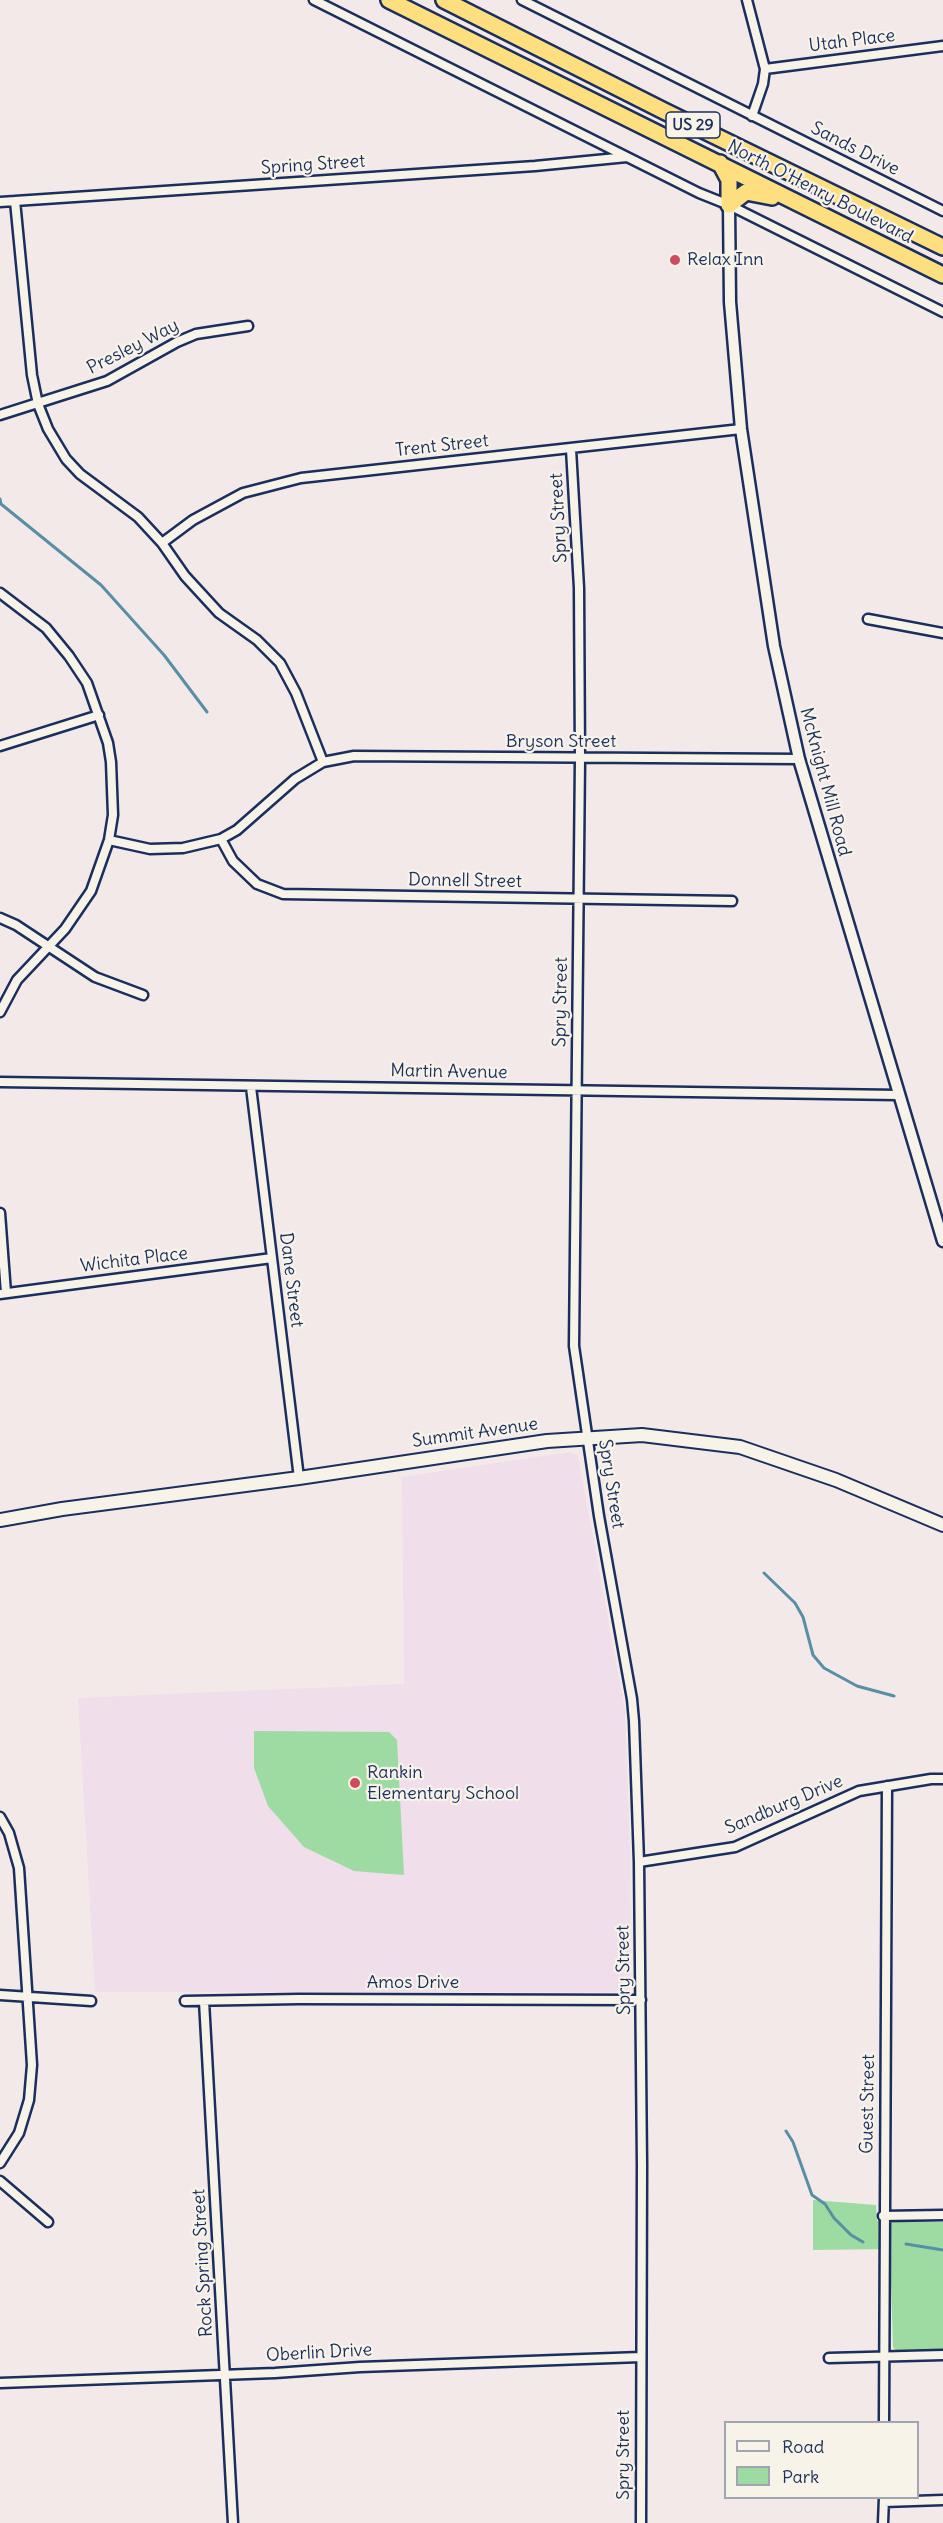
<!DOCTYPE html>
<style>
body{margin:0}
#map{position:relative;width:943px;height:2523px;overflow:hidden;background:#f4e9e9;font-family:Delius,sans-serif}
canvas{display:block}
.legend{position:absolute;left:724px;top:2421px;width:195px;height:78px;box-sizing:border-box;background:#f7f3e8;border:2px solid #9fa5b1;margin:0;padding:8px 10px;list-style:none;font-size:18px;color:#1b2f5e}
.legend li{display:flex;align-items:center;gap:12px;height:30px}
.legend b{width:30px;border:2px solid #9fa5b1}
</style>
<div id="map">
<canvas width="943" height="2523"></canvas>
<ul class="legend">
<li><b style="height:8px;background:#f7f3e8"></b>Road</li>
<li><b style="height:16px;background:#9edba2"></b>Park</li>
</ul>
</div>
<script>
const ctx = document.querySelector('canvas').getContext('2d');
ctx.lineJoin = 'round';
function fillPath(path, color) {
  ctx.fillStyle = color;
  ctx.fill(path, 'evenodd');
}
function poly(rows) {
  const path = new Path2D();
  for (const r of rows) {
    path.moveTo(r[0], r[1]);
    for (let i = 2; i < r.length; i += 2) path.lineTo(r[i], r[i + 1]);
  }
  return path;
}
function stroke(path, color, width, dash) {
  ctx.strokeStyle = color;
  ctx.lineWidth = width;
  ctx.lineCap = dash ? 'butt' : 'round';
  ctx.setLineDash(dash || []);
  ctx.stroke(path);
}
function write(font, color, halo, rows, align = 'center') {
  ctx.font = font + ' Delius,sans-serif';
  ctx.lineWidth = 4.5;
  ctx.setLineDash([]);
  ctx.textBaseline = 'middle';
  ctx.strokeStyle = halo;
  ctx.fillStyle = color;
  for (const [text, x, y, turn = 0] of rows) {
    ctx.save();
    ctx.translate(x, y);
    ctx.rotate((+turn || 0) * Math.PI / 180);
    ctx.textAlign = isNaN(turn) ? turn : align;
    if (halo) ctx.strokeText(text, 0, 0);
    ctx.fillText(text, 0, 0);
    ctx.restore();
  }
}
fillPath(poly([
 [570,1452,578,1456,625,1711,630,1855,631,1987,625,1992,95,1992,78,1698,404,1684,402,1477]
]), '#f0deea');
fillPath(poly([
 [254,1731,389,1732,397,1740,404,1875,354,1871,304,1847,268,1806,254,1768],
 [813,2200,876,2205,877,2221,943,2222,943,2349,896,2351,893,2347,890,2249,813,2250]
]), '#9edba2');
stroke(poly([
 [0,499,1,504,101,585,164,655,207,712],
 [764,1573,795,1603,803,1617,813,1655,824,1668,857,1686,894,1696],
 [786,2131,793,2142,812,2195,825,2204,834,2218,851,2235,863,2242],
 [906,2244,943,2250]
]), '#5790a6', 3);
const minor = poly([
 [314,0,699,193,729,205,943,312],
 [522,0,943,211],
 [747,0,765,69,763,84,752,116],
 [765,69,943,46],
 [15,201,32,375,38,404,48,429,66,459,80,474,138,517,162,543,185,576,219,613,257,640,280,663,296,693,323,762],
 [0,202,535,166,627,157],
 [0,415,107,381,177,342,196,334,248,326],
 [571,449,579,588,580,759,574,1346,599,1516,632,1699,634,1721,639,1862,642,2165,641,2523],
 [162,543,193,520,243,493,301,478,741,429],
 [0,593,46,628,69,656,87,683,108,743,111,762,113,815,109,840,91,891,65,929,17,980,0,1012],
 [868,619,943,633],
 [0,746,99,715],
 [221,839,233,861,257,884,283,894,732,901],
 [109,840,150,849,183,848,221,839,237,830,295,779,323,762,354,756,799,759],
 [0,918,16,925,95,977,143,995],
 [0,1082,898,1095],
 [251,1087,299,1478],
 [0,1213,6,1293],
 [0,1294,272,1258],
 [0,1817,9,1833,19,1868,32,2065,29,2100,19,2133,0,2163],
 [639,1862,735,1847,859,1791,931,1779,943,1779],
 [0,1995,91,2001],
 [185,2001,299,1999,641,2000],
 [204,2001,233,2523],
 [0,2181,48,2222],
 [883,2216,943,2215],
 [829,2358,943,2355],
 [0,2383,275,2373,360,2367,641,2357],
 [884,2422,887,1786],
 [884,2502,943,2500],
 [883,2523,884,2498]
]);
const tertiary = poly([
 [729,205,730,302,741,429,774,646,799,759,943,1241]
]);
const secondary = poly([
 [0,1520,62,1509,299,1478,547,1441,642,1435,740,1447,836,1480,943,1525]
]);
const motorway = poly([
 [389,0,943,275],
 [444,0,664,111,943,247],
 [720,163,729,180,729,205],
 [729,205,746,192,772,197]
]);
stroke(minor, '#1b2f5e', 13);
stroke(tertiary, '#1b2f5e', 15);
stroke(secondary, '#1b2f5e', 16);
stroke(motorway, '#1b2f5e', 20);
stroke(minor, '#f7f3e8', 8);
stroke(tertiary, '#f7f3e8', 10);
stroke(secondary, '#f7f3e8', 12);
stroke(motorway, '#fddf80', 15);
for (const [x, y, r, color] of [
 [675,260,6,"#d1495b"],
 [355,1783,6,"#d1495b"]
]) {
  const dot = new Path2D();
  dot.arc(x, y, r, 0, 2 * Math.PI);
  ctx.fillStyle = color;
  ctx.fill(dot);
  stroke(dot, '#f7f3e8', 2);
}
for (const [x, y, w] of [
 [693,125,54]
]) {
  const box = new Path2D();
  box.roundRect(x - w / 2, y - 13, w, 26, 4.5);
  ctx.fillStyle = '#f7f3e8';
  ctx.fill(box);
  stroke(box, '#1b2f5e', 1.5);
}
write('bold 16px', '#1b2f5e', null, [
 ["US 29",693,125]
]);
write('18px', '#1b2f5e', '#f7f3e8', [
 ["Utah Place",852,41,-7],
 ["Sands Drive",855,149,27],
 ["Spring Street",313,165,-4],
 ["North O'Henry Boulevard",820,192,27],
 ["Presley Way",133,347,-27],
 ["Trent Street",442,446,-6],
 ["Spry Street",559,518,-93],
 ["Bryson Street",561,742],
 ["McKnight Mill Road",825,782,75],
 ["Donnell Street",465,881,1],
 ["Spry Street",561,1002,-89],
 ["Martin Avenue",449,1072,1],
 ["Wichita Place",134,1260,-7],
 ["Dane Street",291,1280,83],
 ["Summit Avenue",475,1433,-8],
 ["Spry Street",611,1484,81],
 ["Sandburg Drive",784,1805,-23],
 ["Spry Street",624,1970,-91],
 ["Amos Drive",413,1983],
 ["Guest Street",868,2104,-89],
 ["Rock Spring Street",203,2263,-93],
 ["Oberlin Drive",319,2353,-3],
 ["Spry Street",624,2455,-90]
]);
write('18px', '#1b2f5e', '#f7f3e8', [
 ["Relax Inn",687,260],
 ["Rankin",367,1773],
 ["Elementary School",367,1794]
], 'left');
</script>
